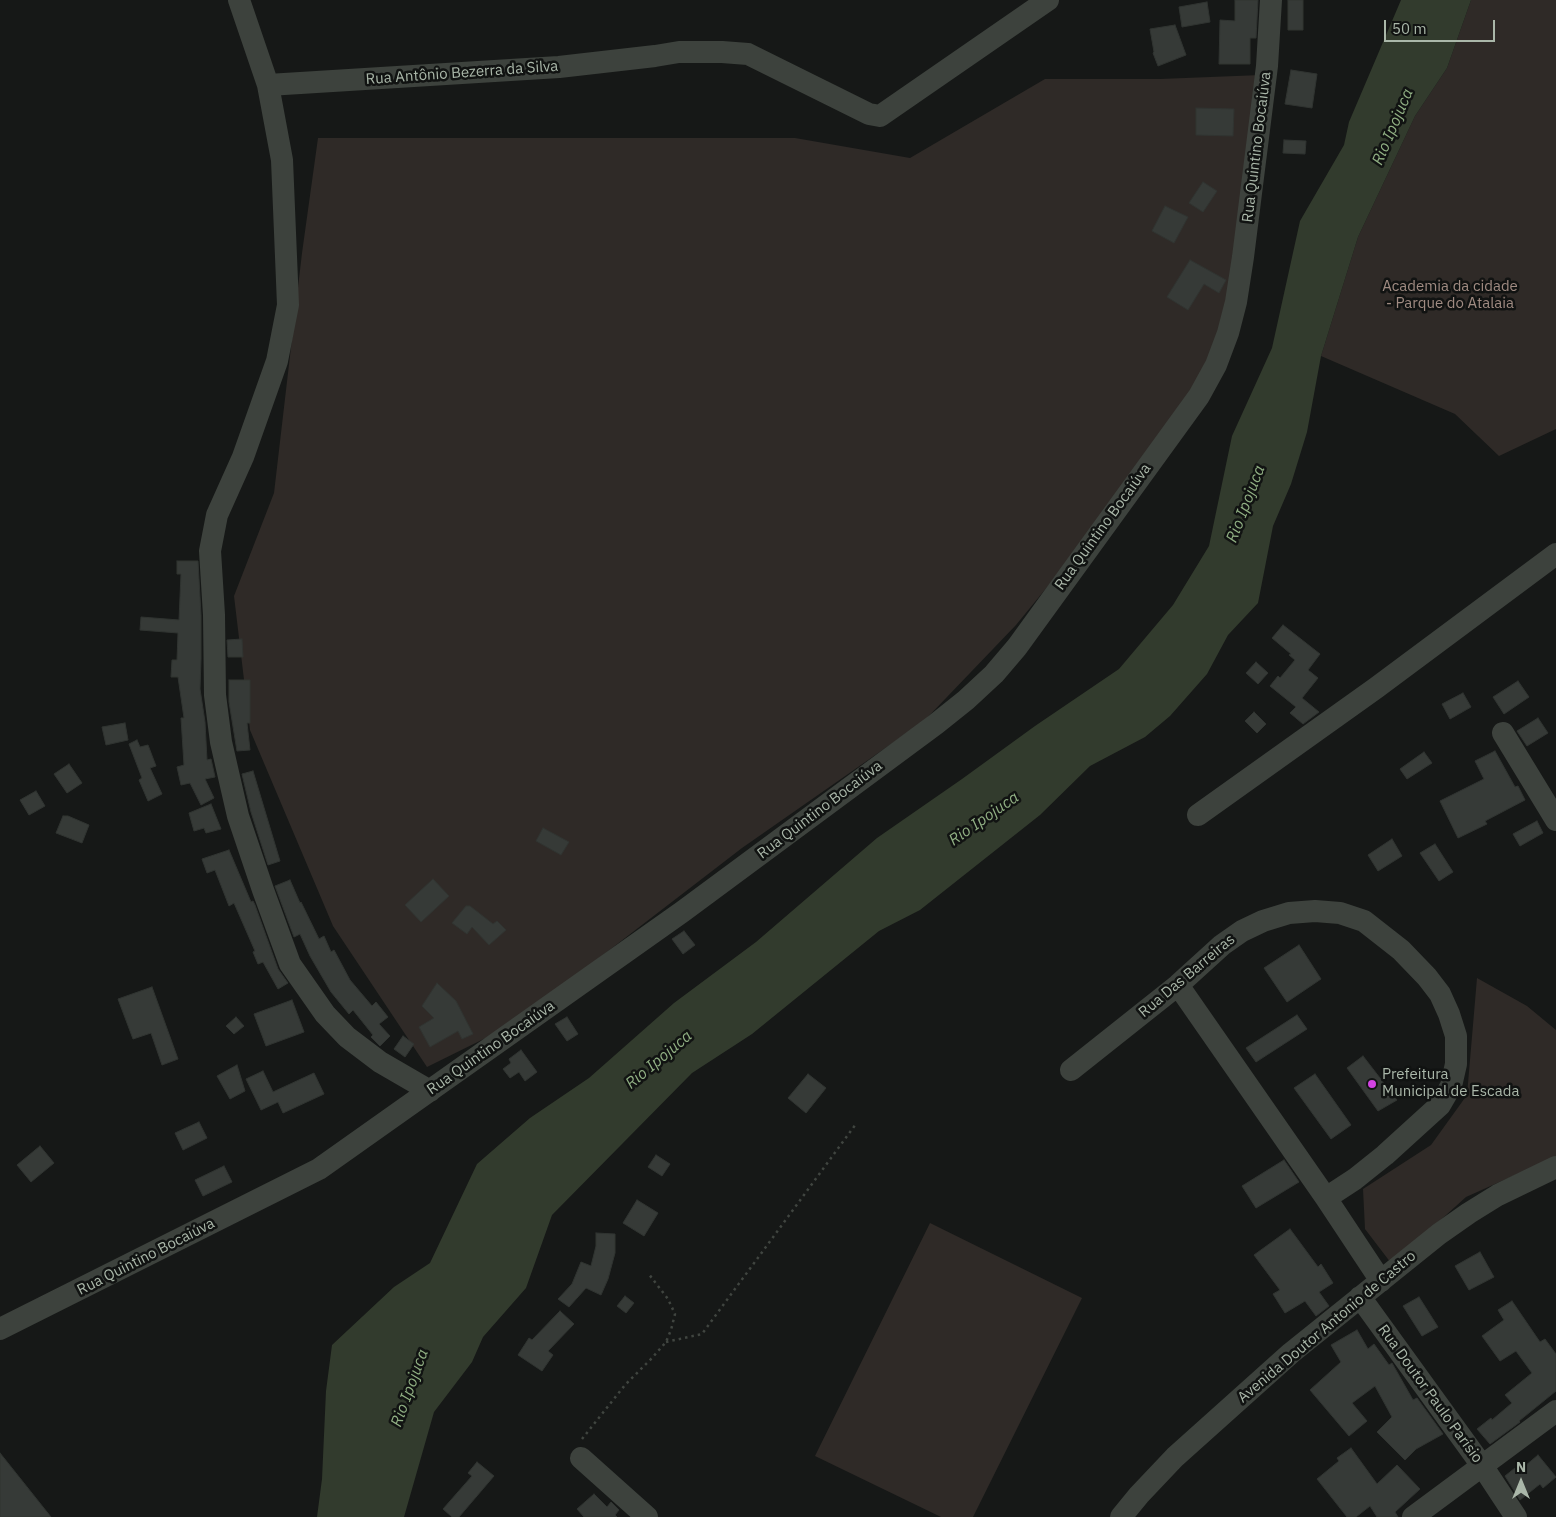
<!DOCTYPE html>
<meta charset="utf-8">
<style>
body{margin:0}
#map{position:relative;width:1556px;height:1517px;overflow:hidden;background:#161817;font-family:"IBM Plex Sans",sans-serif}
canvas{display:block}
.north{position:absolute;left:1496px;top:1457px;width:50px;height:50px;-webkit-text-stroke:4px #111312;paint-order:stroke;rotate:0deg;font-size:14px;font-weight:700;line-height:20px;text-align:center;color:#aab7a9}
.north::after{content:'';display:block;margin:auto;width:18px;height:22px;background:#aab7a9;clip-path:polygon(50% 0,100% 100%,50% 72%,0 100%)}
.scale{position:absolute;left:1384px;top:20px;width:111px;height:22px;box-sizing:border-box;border:2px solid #aab7a9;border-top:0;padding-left:6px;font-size:15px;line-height:18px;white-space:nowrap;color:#aab7a9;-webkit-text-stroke:4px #111312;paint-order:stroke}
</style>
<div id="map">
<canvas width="1556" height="1517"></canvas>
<div class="north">N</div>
<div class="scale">50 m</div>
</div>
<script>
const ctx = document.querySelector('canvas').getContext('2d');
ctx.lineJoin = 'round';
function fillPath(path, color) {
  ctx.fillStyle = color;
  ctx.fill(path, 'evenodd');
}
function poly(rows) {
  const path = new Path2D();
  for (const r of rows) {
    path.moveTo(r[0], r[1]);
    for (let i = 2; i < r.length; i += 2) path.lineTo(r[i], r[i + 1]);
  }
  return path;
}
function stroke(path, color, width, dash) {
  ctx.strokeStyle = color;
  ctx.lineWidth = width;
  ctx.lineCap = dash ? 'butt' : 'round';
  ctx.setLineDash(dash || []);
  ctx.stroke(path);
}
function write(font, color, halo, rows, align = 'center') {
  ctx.font = font + ' "IBM Plex Sans",sans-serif';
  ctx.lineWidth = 5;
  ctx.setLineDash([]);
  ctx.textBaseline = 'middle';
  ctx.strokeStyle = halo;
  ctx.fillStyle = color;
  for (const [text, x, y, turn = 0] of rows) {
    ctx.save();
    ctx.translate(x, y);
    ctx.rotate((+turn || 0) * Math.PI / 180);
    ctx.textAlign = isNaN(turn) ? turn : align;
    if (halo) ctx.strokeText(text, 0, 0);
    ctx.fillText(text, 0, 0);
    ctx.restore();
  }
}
fillPath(poly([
 [1471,0,1556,0,1556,429,1499,456,1455,414,1321,356,1358,237,1415,116,1447,68],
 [1261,75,1230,312,1197,404,1016,625,924,721,742,848,512,1025,427,1067,333,926,250,730,234,596,274,493,302,253,318,138,795,138,910,158,1045,79,1160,79],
 [1477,978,1527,1006,1556,1030,1556,1159,1533,1167,1466,1197,1424,1235,1394,1267,1365,1229,1363,1189,1431,1145,1467,1095],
 [930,1223,1082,1298,973,1517,941,1517,815,1456]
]), '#2f2a27');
fillPath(poly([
 [1401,0,1471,0,1447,68,1415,116,1358,237,1321,356,1307,432,1291,484,1273,526,1258,603,1228,635,1207,674,1170,716,1145,737,1090,766,1040,815,920,910,879,931,752,1034,692,1073,552,1215,526,1288,483,1337,472,1362,434,1412,404,1517,317,1517,322,1479,326,1391,332,1345,394,1287,430,1263,477,1164,530,1118,589,1078,674,1003,756,942,877,838,962,779,1035,726,1119,669,1173,605,1209,546,1232,436,1272,348,1300,221,1344,145,1349,122]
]), '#323b2d');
const building = poly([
 [1235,0,1258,0,1256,38,1250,38,1250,64,1219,64,1220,20,1235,21,1235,0],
 [1288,0,1303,0,1303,30,1288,30,1288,0],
 [1207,2,1210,22,1182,27,1179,7,1207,2],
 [1175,25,1186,55,1158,66,1153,53,1154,52,1150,29,1175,25],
 [1291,70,1317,74,1312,108,1285,104,1291,70],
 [1196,108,1234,109,1233,136,1196,135,1196,108],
 [1284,140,1306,141,1305,154,1283,153,1284,140],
 [1203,182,1217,191,1203,212,1189,203,1203,182],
 [1165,206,1188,217,1174,243,1152,231,1165,206],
 [1190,260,1226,280,1219,293,1204,284,1188,310,1167,297,1190,260],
 [177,561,198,561,201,615,201,659,200,689,205,722,207,760,211,759,215,777,205,779,214,798,201,805,190,783,181,785,177,767,184,765,181,718,184,718,178,677,171,677,172,660,177,660,178,633,140,630,141,617,179,620,181,574,177,574,177,561],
 [1283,625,1320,654,1308,670,1318,678,1302,698,1319,712,1303,724,1290,713,1296,707,1270,686,1278,676,1280,678,1295,660,1289,655,1291,654,1272,638,1283,625],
 [242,639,243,657,228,657,227,640,242,639],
 [1256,662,1268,673,1258,684,1246,673,1256,662],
 [229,680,250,680,250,723,247,723,250,750,237,751,229,702,229,680],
 [1518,681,1529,697,1504,714,1493,697,1518,681],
 [1463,693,1471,707,1450,719,1442,704,1463,693],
 [1254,712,1266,724,1257,733,1245,721,1254,712],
 [1538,718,1548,733,1527,746,1517,731,1538,718],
 [125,723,128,740,106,745,102,727,125,723],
 [137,740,140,747,148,745,156,766,150,768,162,794,148,801,139,780,142,778,129,744,137,740],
 [1495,751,1515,787,1518,786,1525,800,1485,821,1487,824,1458,838,1440,801,1484,779,1475,761,1495,751],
 [1424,752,1432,763,1407,779,1400,769,1424,752],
 [69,764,82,783,67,793,54,774,69,764],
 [253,771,280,861,268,865,251,812,242,774,253,771],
 [36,791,45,806,29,815,20,800,36,791],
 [211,804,221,829,206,833,204,828,194,831,189,813,211,804],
 [63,816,68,816,89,825,82,843,56,833,63,816],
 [1537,821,1543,833,1520,846,1513,834,1537,821],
 [543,828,569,842,561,855,536,841,543,828],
 [1392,839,1402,856,1378,871,1368,855,1392,839],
 [1435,844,1453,872,1439,881,1420,853,1435,844],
 [229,850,251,902,253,901,255,905,278,969,288,983,278,989,263,962,258,964,253,952,255,951,234,903,229,906,215,870,207,873,202,859,229,850],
 [433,879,449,896,421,922,405,905,433,879],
 [290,880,300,903,301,902,319,939,324,936,331,952,334,950,350,980,372,1006,376,1002,388,1017,379,1024,390,1036,380,1046,371,1037,373,1035,353,1010,349,1014,331,992,310,956,300,934,294,937,275,886,290,880],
 [466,906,470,906,493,924,497,921,506,930,489,945,472,927,467,934,452,923,466,906],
 [684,931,695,945,683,954,672,939,684,931],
 [1299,945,1321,979,1287,1002,1264,968,1299,945],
 [437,983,456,1001,473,1034,462,1039,458,1031,430,1047,419,1027,434,1018,422,1006,437,983],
 [152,987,178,1059,162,1065,151,1033,133,1039,118,999,152,987],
 [292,1000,304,1032,266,1046,254,1014,292,1000],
 [1297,1015,1307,1029,1256,1062,1246,1048,1297,1015],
 [236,1017,244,1026,234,1034,226,1026,236,1017],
 [567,1017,578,1034,567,1041,555,1024,567,1017],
 [403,1036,414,1044,405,1057,394,1049,403,1036],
 [521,1050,537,1072,525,1081,519,1072,510,1078,503,1069,511,1063,509,1059,521,1050],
 [1363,1056,1397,1100,1378,1111,1347,1068,1363,1056],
 [237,1065,245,1091,230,1099,217,1076,237,1065],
 [263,1071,273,1092,314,1073,324,1094,283,1113,278,1102,261,1110,246,1079,263,1071],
 [808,1074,826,1088,806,1113,788,1098,808,1074],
 [1315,1074,1351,1125,1331,1139,1294,1088,1315,1074],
 [199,1122,207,1138,183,1150,175,1133,199,1122],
 [40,1146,54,1163,31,1182,17,1165,40,1146],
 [656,1155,670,1164,662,1176,648,1167,656,1155],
 [1284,1160,1299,1182,1256,1208,1242,1186,1284,1160],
 [224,1166,232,1182,203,1196,195,1180,224,1166],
 [637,1200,658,1213,644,1236,623,1223,637,1200],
 [1290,1229,1318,1267,1321,1264,1333,1283,1319,1292,1329,1306,1316,1316,1305,1301,1285,1313,1273,1294,1280,1290,1254,1255,1290,1229],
 [596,1233,615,1234,615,1253,608,1279,601,1295,586,1288,569,1307,558,1299,572,1284,581,1262,591,1266,596,1246,596,1233],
 [1480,1252,1494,1277,1469,1290,1455,1266,1480,1252],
 [625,1296,634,1303,626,1313,617,1306,625,1296],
 [1419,1297,1438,1327,1422,1336,1403,1306,1419,1297],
 [1512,1301,1540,1342,1545,1339,1556,1354,1556,1391,1519,1421,1520,1422,1490,1444,1477,1429,1491,1418,1492,1420,1512,1403,1505,1395,1532,1373,1516,1351,1500,1361,1482,1336,1504,1320,1498,1310,1512,1301],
 [560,1311,574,1324,548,1351,553,1355,542,1371,518,1355,529,1338,532,1340,560,1311],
 [1357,1330,1368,1349,1374,1344,1389,1365,1392,1363,1413,1400,1417,1398,1443,1434,1416,1449,1405,1460,1377,1432,1392,1417,1375,1386,1352,1403,1367,1421,1349,1436,1310,1390,1341,1362,1331,1345,1357,1330],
 [1351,1448,1377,1484,1397,1465,1420,1489,1395,1512,1398,1517,1377,1517,1370,1506,1356,1517,1347,1517,1317,1479,1339,1461,1337,1458,1351,1448],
 [0,1453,51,1517,0,1517,0,1453],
 [1538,1455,1556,1477,1543,1488,1540,1484,1520,1500,1505,1476,1515,1468,1518,1472,1538,1455],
 [477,1462,494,1476,459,1517,452,1517,443,1509,472,1476,468,1473,477,1462],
 [594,1494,607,1507,611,1502,619,1510,615,1515,617,1517,584,1517,577,1509,594,1494]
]);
fillPath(building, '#363a37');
stroke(building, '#303431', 1);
stroke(poly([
 [666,1342,702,1334,856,1124],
 [582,1439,625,1385,652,1358,666,1342,671,1330,675,1314,668,1299,648,1273]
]), '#404540', 2.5, [2.5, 4]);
stroke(poly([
 [239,0,268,85,282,160,288,305,277,361,243,457,217,515,210,551,214,615,215,695,221,742,238,816,263,890,290,964,325,1014,347,1037,380,1062,430,1091],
 [268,85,559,67,655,56,679,52,722,52,748,54,869,114,880,116,1048,0],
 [1503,733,1556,820],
 [1198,815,1376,688,1556,554],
 [1178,985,1326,1198,1381,1281],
 [1071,1070,1178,985,1222,945,1242,931,1263,921,1289,913,1315,911,1340,913,1364,921,1401,950,1427,977,1440,994,1449,1014,1456,1036,1456,1064,1451,1086,1440,1105,1385,1155,1355,1179,1326,1198],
 [1360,1297,1483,1467,1516,1517],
 [0,1329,319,1169,682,912,936,724,966,700,994,674,1017,647,1199,396,1216,365,1228,333,1236,302,1243,257,1267,66,1271,0],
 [581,1458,647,1517],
 [1121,1517,1139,1495,1175,1457,1291,1353,1439,1234,1469,1213,1498,1195,1556,1167],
 [1413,1517,1556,1411]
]), '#3d423d', 22);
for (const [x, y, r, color] of [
 [1372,1084,5,"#d343e3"]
]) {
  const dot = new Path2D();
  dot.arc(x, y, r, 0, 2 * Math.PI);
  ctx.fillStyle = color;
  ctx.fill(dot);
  stroke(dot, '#111312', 2);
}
write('15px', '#aab7a9', '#111312', [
 ["Rua Antônio Bezerra da Silva",462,73,-4],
 ["Rua Quintino Bocaiúva",1257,147,-83],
 ["Rua Quintino Bocaiúva",1103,527,-54],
 ["Rua Quintino Bocaiúva",820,810,-37],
 ["Rua Das Barreiras",1187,976,-40],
 ["Rua Quintino Bocaiúva",491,1048,-35],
 ["Rua Quintino Bocaiúva",146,1257,-27],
 ["Avenida Doutor Antonio de Castro",1327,1327,-40],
 ["Rua Doutor Paulo Parísio",1430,1394,54]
]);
write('15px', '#a08b82', '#111312', [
 ["Academia da cidade",1450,287],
 ["- Parque do Atalaia",1450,304]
]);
write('15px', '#aab7a9', '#111312', [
 ["Prefeitura",1382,1075],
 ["Municipal de Escada",1382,1092]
], 'left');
write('italic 16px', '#90af83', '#111312', [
 ["Rio Ipojuca",1393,127,-67],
 ["Rio Ipojuca",1246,504,-69],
 ["Rio Ipojuca",984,819,-35],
 ["Rio Ipojuca",659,1060,-40],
 ["Rio Ipojuca",410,1388,-70]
]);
</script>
